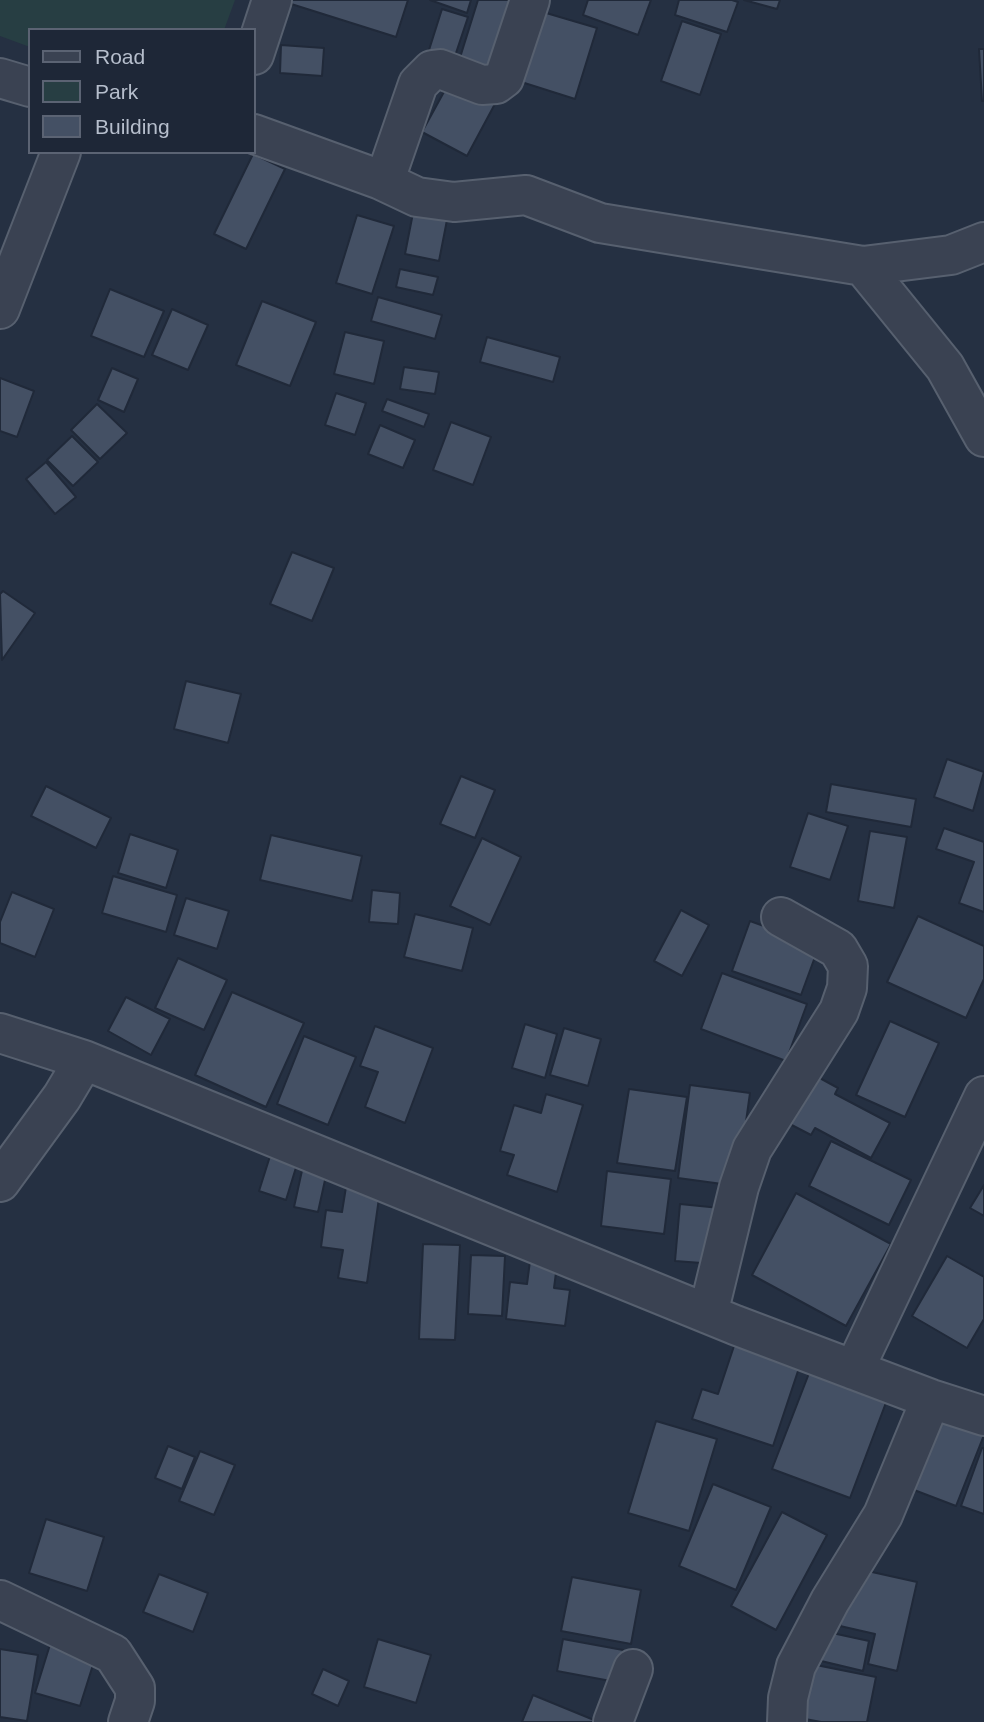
<!DOCTYPE html>
<style>
body{margin:0}
#map{position:relative;width:984px;height:1722px;overflow:hidden;background:#253042;font-family:Arial,sans-serif}
canvas{display:block}
.legend{position:absolute;left:28px;top:28px;width:228px;height:126px;box-sizing:border-box;background:#1e2737;border:2px solid #5b6373;margin:0;padding:9px 12px;list-style:none;font-size:21px;color:#b6becc}
.legend li{display:flex;align-items:center;gap:14px;height:35px}
.legend b{width:35px;border:2px solid #5b6373}
</style>
<div id="map">
<canvas width="984" height="1722"></canvas>
<ul class="legend">
<li><b style="height:9px;background:#3a4252"></b>Road</li>
<li><b style="height:19px;background:#273e43"></b>Park</li>
<li><b style="height:19px;background:#445064"></b>Building</li>
</ul>
</div>
<script>
const ctx = document.querySelector('canvas').getContext('2d');
ctx.lineJoin = 'round';
function fillPath(path, color) {
  ctx.fillStyle = color;
  ctx.fill(path, 'evenodd');
}
function poly(rows) {
  const path = new Path2D();
  for (const r of rows) {
    path.moveTo(r[0], r[1]);
    for (let i = 2; i < r.length; i += 2) path.lineTo(r[i], r[i + 1]);
  }
  return path;
}
function stroke(path, color, width, dash) {
  ctx.strokeStyle = color;
  ctx.lineWidth = width;
  ctx.lineCap = dash ? 'butt' : 'round';
  ctx.setLineDash(dash || []);
  ctx.stroke(path);
}
fillPath(poly([
 [0,0,235,0,224,30,30,30,30,47,0,36]
]), '#273e43');
const building = poly([
 [289,0,408,0,396,37,288,3,289,0],
 [430,0,471,0,467,13,430,0],
 [478,0,512,0,500,78,458,64,478,0],
 [588,0,651,0,638,35,583,15,588,0],
 [679,0,732,0,738,2,727,32,675,15,679,0],
 [744,0,780,0,777,9,744,0],
 [442,9,468,17,454,59,429,50,442,9],
 [536,10,597,28,575,99,515,80,536,10],
 [682,21,721,34,700,95,661,81,682,21],
 [281,45,324,48,322,76,280,73,281,45],
 [979,49,984,49,984,101,982,101,979,49],
 [451,79,496,102,467,156,422,132,451,79],
 [253,154,285,169,246,249,214,234,253,154],
 [413,213,447,220,439,261,405,254,413,213],
 [357,215,394,226,372,294,336,283,357,215],
 [400,269,438,277,433,295,396,287,400,269],
 [110,289,164,311,144,357,91,336,110,289],
 [378,297,442,315,435,339,371,321,378,297],
 [262,301,316,322,290,386,236,365,262,301],
 [172,309,208,325,188,370,152,355,172,309],
 [345,332,384,341,374,384,334,374,345,332],
 [487,337,560,357,553,382,480,362,487,337],
 [404,367,439,372,435,394,400,389,404,367],
 [112,368,138,379,124,412,98,400,112,368],
 [0,378,34,391,17,437,0,431,0,378],
 [336,393,366,403,355,435,325,425,336,393],
 [387,399,429,414,424,427,382,411,387,399],
 [97,404,127,433,100,459,71,430,97,404],
 [451,422,491,437,473,485,433,470,451,422],
 [380,425,415,440,403,468,368,454,380,425],
 [72,436,98,462,73,486,47,460,72,436],
 [46,462,76,497,55,514,26,479,46,462],
 [292,552,334,568,312,621,270,604,292,552],
 [3,591,35,613,2,660,0,594,3,591],
 [186,681,241,694,228,743,174,729,186,681],
 [947,759,984,772,973,811,934,797,947,759],
 [461,776,495,790,475,838,440,824,461,776],
 [831,784,916,799,911,827,826,812,831,784],
 [46,786,111,818,96,848,31,816,46,786],
 [808,813,848,826,830,880,790,867,808,813],
 [944,828,984,842,984,912,959,903,974,862,936,849,944,828],
 [870,831,907,837,894,908,858,901,870,831],
 [130,834,178,850,166,888,118,873,130,834],
 [271,835,362,856,352,901,260,880,271,835],
 [482,838,521,857,490,925,450,906,482,838],
 [113,876,177,895,166,932,102,913,113,876],
 [372,890,400,893,398,924,369,922,372,890],
 [12,892,54,909,35,957,0,943,0,922,12,892],
 [186,898,229,911,217,949,174,935,186,898],
 [681,910,709,925,682,976,654,961,681,910],
 [415,914,473,928,462,971,404,957,415,914],
 [918,916,984,946,984,979,966,1018,887,982,918,916],
 [750,921,819,946,801,995,732,971,750,921],
 [178,958,227,980,204,1030,155,1008,178,958],
 [722,973,807,1004,786,1061,701,1029,722,973],
 [232,992,304,1023,266,1107,195,1075,232,992],
 [126,997,170,1019,151,1055,108,1031,126,997],
 [890,1021,939,1043,905,1117,856,1095,890,1021],
 [525,1024,557,1034,545,1078,512,1068,525,1024],
 [375,1026,433,1048,405,1123,365,1107,378,1072,360,1066,375,1026],
 [564,1028,601,1039,588,1086,550,1075,564,1028],
 [304,1036,356,1057,328,1125,277,1104,304,1036],
 [807,1071,838,1088,835,1094,890,1123,871,1158,815,1128,811,1135,782,1120,807,1071],
 [690,1085,750,1093,737,1186,678,1178,690,1085],
 [629,1089,687,1097,675,1171,617,1163,629,1089],
 [546,1094,583,1105,557,1192,507,1175,514,1155,500,1151,514,1105,541,1113,546,1094],
 [831,1141,911,1180,889,1225,809,1186,831,1141],
 [271,1153,298,1161,286,1200,259,1191,271,1153],
 [303,1166,327,1171,318,1212,294,1207,303,1166],
 [607,1171,671,1179,664,1234,601,1226,607,1171],
 [984,1185,984,1216,970,1208,984,1185],
 [346,1187,380,1191,367,1283,338,1278,343,1250,321,1247,326,1210,342,1212,346,1187],
 [796,1193,891,1244,846,1326,752,1275,796,1193],
 [680,1204,720,1208,715,1264,675,1261,680,1204],
 [423,1244,460,1245,455,1340,419,1339,423,1244],
 [471,1255,505,1256,502,1316,468,1314,471,1255],
 [947,1256,984,1277,984,1319,967,1348,912,1316,947,1256],
 [530,1261,557,1265,554,1288,570,1290,565,1326,506,1319,510,1282,527,1284,530,1261],
 [735,1343,800,1365,773,1446,692,1419,702,1389,718,1394,735,1343],
 [813,1363,890,1392,850,1498,772,1469,813,1363],
 [930,1413,984,1435,956,1506,901,1485,930,1413],
 [656,1421,717,1439,689,1531,628,1513,656,1421],
 [168,1446,195,1457,182,1489,155,1478,168,1446],
 [982,1448,984,1448,984,1514,961,1506,982,1448],
 [200,1451,235,1465,214,1515,179,1501,200,1451],
 [713,1484,771,1507,736,1590,679,1566,713,1484],
 [782,1512,827,1535,776,1630,731,1606,782,1512],
 [46,1519,104,1537,87,1591,29,1573,46,1519],
 [854,1568,917,1582,897,1671,868,1664,875,1634,840,1626,854,1568],
 [159,1574,208,1593,193,1632,143,1612,159,1574],
 [572,1577,641,1590,631,1644,561,1631,572,1577],
 [823,1631,869,1641,863,1671,817,1660,823,1631],
 [53,1635,98,1649,80,1706,35,1693,53,1635],
 [378,1639,431,1655,416,1703,364,1687,378,1639],
 [563,1639,623,1650,616,1682,557,1671,563,1639],
 [0,1649,38,1655,27,1721,0,1717,0,1649],
 [811,1664,876,1677,867,1722,821,1722,800,1718,811,1664],
 [323,1669,349,1681,338,1706,312,1694,323,1669],
 [533,1695,594,1720,593,1722,522,1722,533,1695]
]);
fillPath(building, '#445064');
stroke(building, '#202939', 2);
const minor = poly([
 [254,55,272,0],
 [0,78,30,87],
 [254,134,381,180,417,197,454,202,526,195,600,223,863,266,951,255,984,242],
 [381,180,389,168,418,84,432,70,440,69,482,85,496,84,504,78,530,0],
 [863,266,945,367,984,437],
 [0,309,61,152],
 [0,1033,84,1060,735,1325,931,1399,984,1416],
 [0,1182,62,1097,84,1060],
 [708,1314,739,1187,752,1149,839,1011,847,988,848,966,838,949,781,917],
 [854,1370,984,1096],
 [0,1600,113,1654,135,1688,135,1701,128,1722],
 [613,1722,633,1669],
 [787,1722,788,1698,796,1666,830,1601,883,1515,931,1399]
]);
stroke(minor, '#57606f', 42);
stroke(minor, '#3a4252', 38);
</script>
